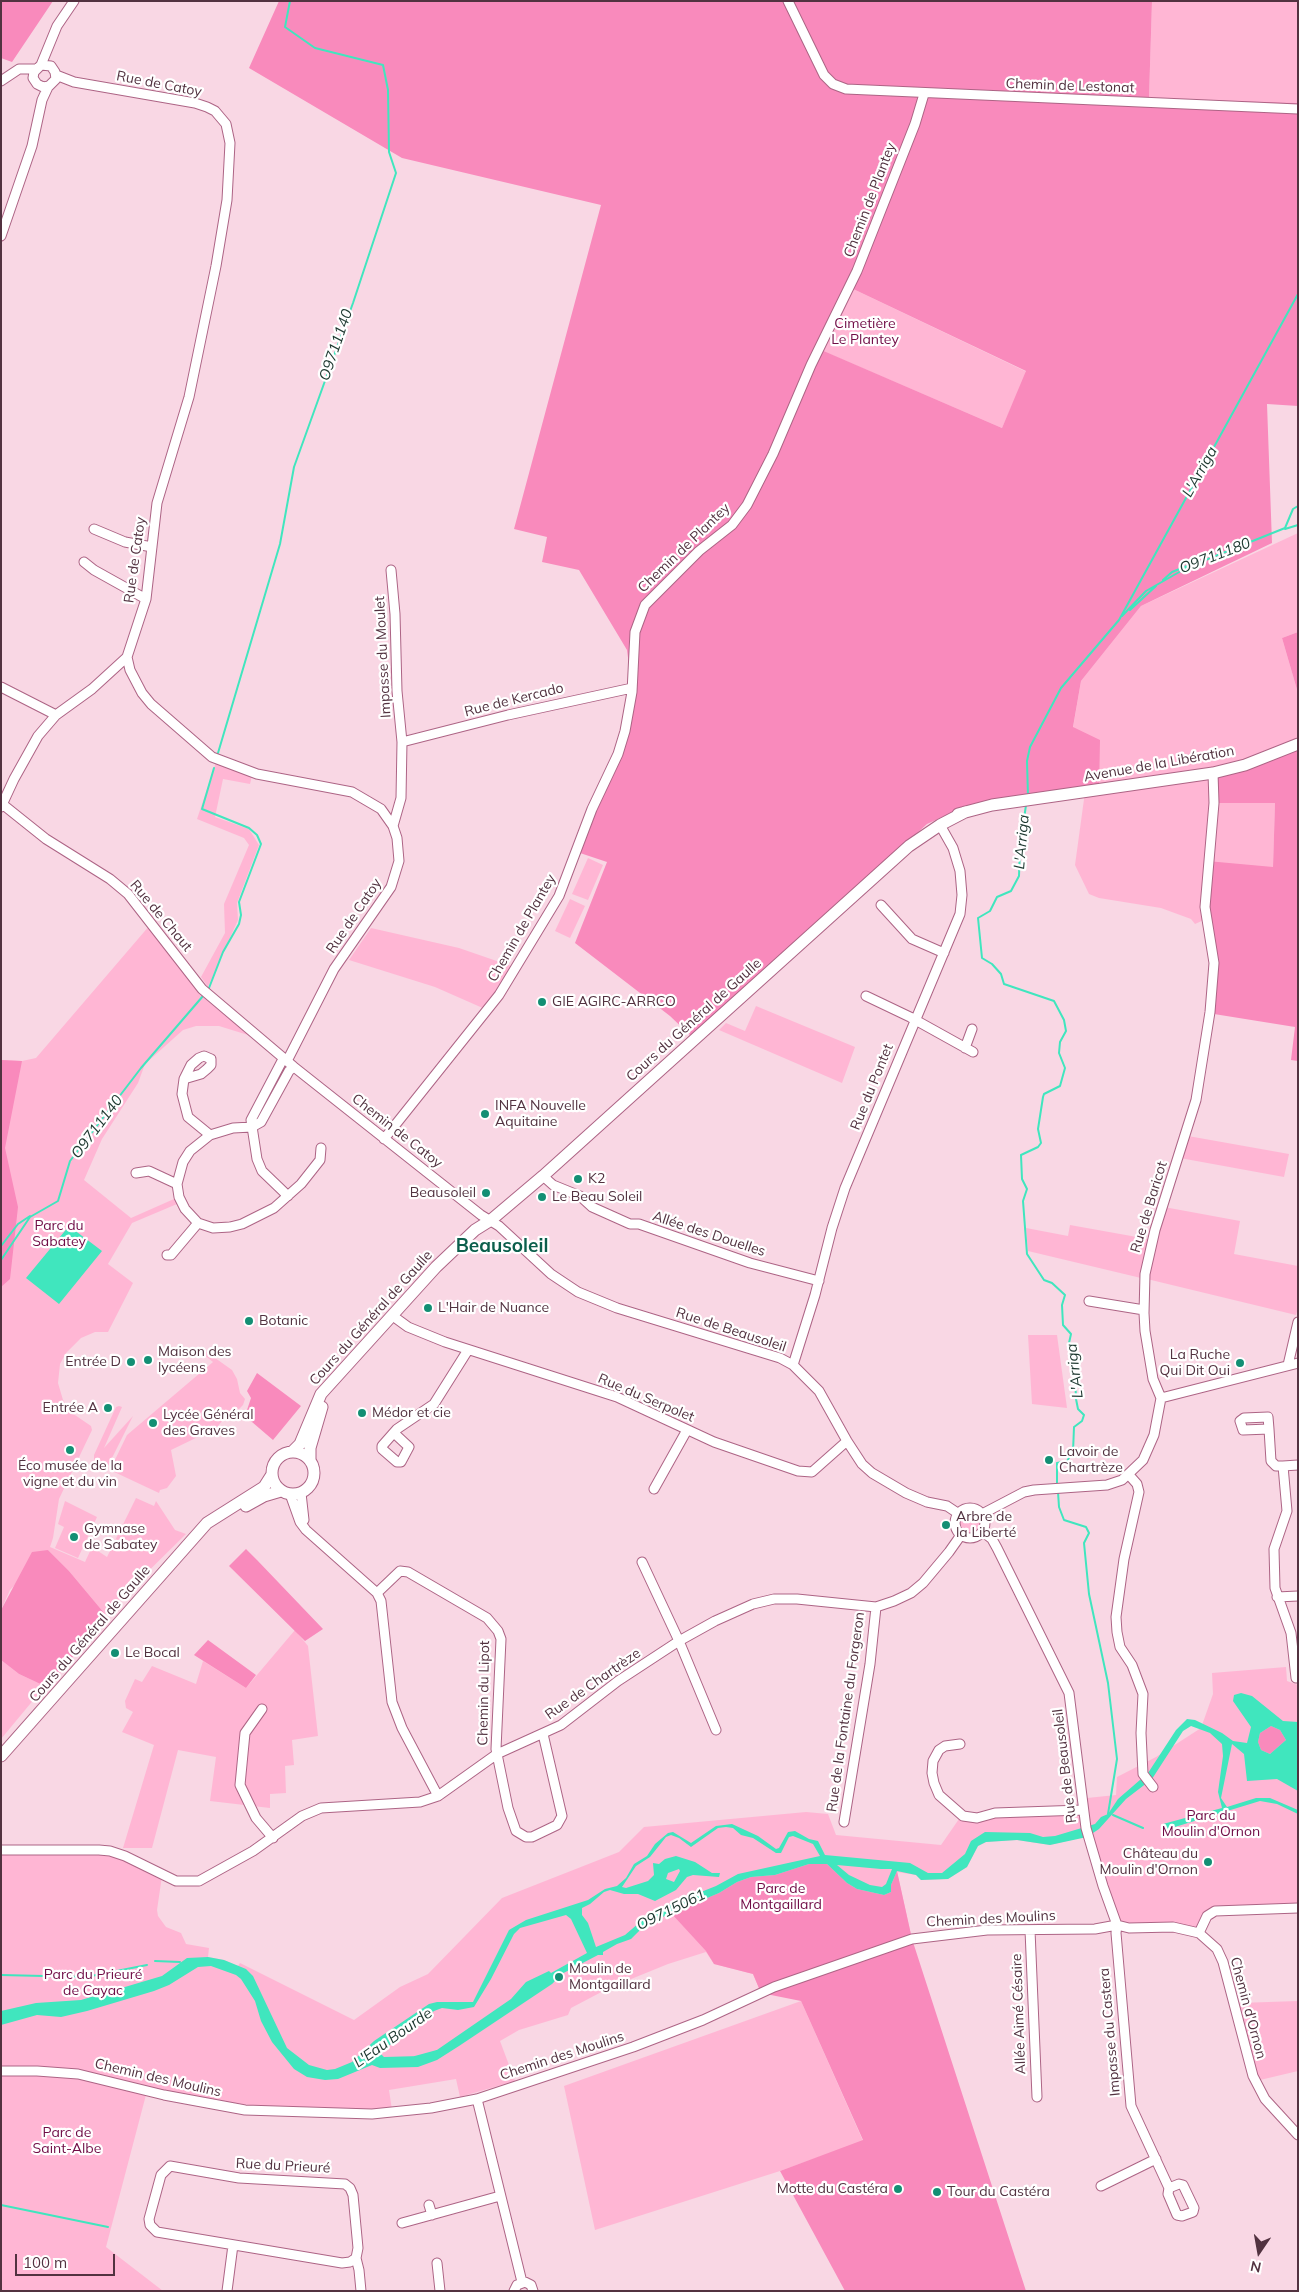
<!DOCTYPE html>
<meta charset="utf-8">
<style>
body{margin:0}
#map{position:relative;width:1299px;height:2292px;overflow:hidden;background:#f9d7e4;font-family:Mulish,sans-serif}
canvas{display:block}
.frame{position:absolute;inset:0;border:2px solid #523240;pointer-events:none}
.north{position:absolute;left:1234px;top:2227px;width:50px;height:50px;-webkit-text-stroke:4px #fff;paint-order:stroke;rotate:192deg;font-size:14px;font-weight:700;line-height:20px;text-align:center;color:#523240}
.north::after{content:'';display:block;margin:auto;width:18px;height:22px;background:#523240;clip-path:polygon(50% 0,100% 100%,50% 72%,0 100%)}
.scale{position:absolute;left:15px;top:2254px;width:100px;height:22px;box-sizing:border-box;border:2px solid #523240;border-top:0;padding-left:6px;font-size:15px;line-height:18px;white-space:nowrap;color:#523240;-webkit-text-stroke:4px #fff;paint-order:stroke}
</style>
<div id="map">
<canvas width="1299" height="2292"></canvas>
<div class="frame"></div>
<div class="north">N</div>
<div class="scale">100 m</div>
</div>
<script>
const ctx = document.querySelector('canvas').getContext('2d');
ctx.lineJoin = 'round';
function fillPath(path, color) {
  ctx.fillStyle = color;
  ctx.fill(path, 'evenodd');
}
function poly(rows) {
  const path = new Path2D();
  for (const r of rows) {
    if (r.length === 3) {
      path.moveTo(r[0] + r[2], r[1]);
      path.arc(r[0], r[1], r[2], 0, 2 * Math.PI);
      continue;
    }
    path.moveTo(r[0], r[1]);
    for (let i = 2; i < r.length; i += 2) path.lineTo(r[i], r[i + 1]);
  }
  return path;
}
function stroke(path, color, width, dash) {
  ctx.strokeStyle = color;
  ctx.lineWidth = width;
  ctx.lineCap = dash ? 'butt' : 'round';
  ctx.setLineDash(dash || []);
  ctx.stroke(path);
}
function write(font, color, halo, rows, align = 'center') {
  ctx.font = font + ' Mulish,sans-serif';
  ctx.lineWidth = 4.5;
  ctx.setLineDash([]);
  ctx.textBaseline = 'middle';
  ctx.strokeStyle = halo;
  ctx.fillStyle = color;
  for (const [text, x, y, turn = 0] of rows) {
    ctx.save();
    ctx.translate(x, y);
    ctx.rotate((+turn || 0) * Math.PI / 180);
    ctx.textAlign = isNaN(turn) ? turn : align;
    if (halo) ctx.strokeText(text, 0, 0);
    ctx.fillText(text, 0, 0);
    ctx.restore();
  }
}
fillPath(poly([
 [1152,1,1298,1,1298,103,1149,98],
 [849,287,1027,372,1002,428,818,349],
 [1298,533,1298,632,1282,638,1298,693,1298,744,1214,803,1275,803,1273,867,1206,919,1195,924,1191,919,1161,908,1099,898,1089,894,1075,865,1085,792,1073,728,1081,681,1141,606],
 [216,762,252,776,250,784,223,779,215,817,249,829,259,845,237,903,238,920,208,987,201,977,225,933,224,904,249,845,244,838,197,819],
 [588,858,603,865,588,900,572,894],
 [570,899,585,906,570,938,555,931],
 [150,925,203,997,258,1043,248,1035,219,1026,196,1026,183,1030,145,1064,138,1083,102,1139,84,1180,131,1218,174,1199,177,1204,132,1223,108,1264,133,1283,108,1332,95,1332,81,1338,66,1353,60,1364,58,1383,63,1400,72,1413,91,1426,92,1430,59,1499,53,1538,50,1547,85,1562,92,1547,107,1557,136,1498,154,1506,156,1501,175,1530,186,1534,105,1614,69,1571,48,1550,10,1590,1,1610,1,1060,22,1061,36,1058],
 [371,928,459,948,514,967,485,1009,435,987,349,960],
 [756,1006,855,1047,842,1083,719,1030,726,1023,745,1031],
 [1188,1136,1289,1154,1284,1177,1180,1158],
 [1164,1207,1240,1221,1234,1254,1298,1266,1298,1308,1296,1315,1147,1279],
 [1070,1225,1148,1239,1141,1278,1028,1251,1026,1228,1068,1236],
 [1028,1335,1057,1335,1067,1408,1032,1404],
 [198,1348,201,1348,232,1370,237,1379,240,1393,245,1399,243,1405,230,1418,222,1421,209,1438,204,1434,171,1450,176,1476,167,1488,160,1490,159,1493,110,1470,127,1435,213,1362,197,1349],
 [119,1406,122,1407,104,1448,133,1416,107,1468,94,1462,94,1455,116,1407],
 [65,1501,97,1517,78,1558,55,1548,64,1527,58,1524],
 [970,1523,10],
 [295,1630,308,1646,318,1736,292,1740,294,1765,285,1766,286,1793,270,1794,270,1808,210,1801,216,1757,178,1750,152,1848,123,1848,154,1745,122,1732,133,1712,126,1708,125,1701,135,1679,142,1682,152,1666,196,1684,203,1661,246,1688],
 [1,1660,19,1674,45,1686,1,1739],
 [1286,1667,1287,1681,1298,1685,1298,1906,1215,1911,1199,1932,1117,1925,1088,1836,1050,1845,1017,1840,986,1842,978,1846,967,1867,948,1879,921,1880,916,1875,897,1872,912,1939,761,1993,753,1974,714,1964,706,1952,668,1964,609,1988,571,2008,568,2015,519,2030,500,2041,515,2081,460,2097,456,2079,389,2090,392,2110,272,2108,227,2102,224,2107,147,2091,106,2247,163,2291,1,2291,1,1850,99,1850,162,1876,157,1910,158,1916,166,1927,181,1933,186,1944,209,1948,208,1957,224,1960,238,1966,240,1963,354,2020,400,1987,428,1974,502,1898,619,1852,644,1827,806,1812,828,1814,836,1835,941,1845,959,1819,963,1816,1082,1810,1087,1819,1087,1798,1116,1795,1117,1777,1156,1757,1201,1728,1213,1694,1212,1673],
 [801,2001,863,2141,780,2171,595,2230,564,2086],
 [1298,2001,1298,2071,1260,2080,1257,2074,1239,2003]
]), '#ffb6d4');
fillPath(poly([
 [1,1,53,1,12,62,1,58],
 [279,1,1152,1,1149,98,1298,103,1298,406,1267,404,1272,543,1141,606,1081,681,1073,727,1100,740,1099,790,960,809,927,824,693,1038,670,1016,575,943,607,862,577,852,618,754,632,688,627,650,579,570,542,562,547,537,514,529,601,205,402,158,249,68],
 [849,287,1026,371,1002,428,819,349],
 [1298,632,1298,693,1282,638],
 [1298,744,1298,1061,1291,1060,1295,1027,1214,1014,1208,931,1207,861,1273,867,1275,803,1214,803,1213,773],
 [1,1060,22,1061,5,1148,18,1207,10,1279,1,1287],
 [257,1373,301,1406,273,1440,245,1416,251,1398,247,1391],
 [246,1549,257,1560,323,1629,305,1641,229,1566],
 [48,1550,69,1571,105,1614,49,1688,19,1674,1,1660,1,1610,32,1552],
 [208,1640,256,1675,246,1688,194,1655],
 [1271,1726,1280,1730,1286,1740,1270,1754,1261,1750,1258,1742,1260,1733],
 [809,1864,827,1864,847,1883,857,1889,884,1895,891,1892,891,1885,897,1871,912,1939,1026,2291,845,2291,780,2171,863,2140,801,2001,761,1993,753,1974,714,1964,706,1951,671,1913,719,1893,737,1882,751,1877,775,1875]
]), '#f98abc');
fillPath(poly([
 [69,1226,102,1251,59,1304,26,1278],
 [1241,1693,1252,1696,1283,1721,1298,1722,1298,1791,1277,1779,1247,1781,1244,1754,1232,1744,1221,1798,1227,1807,1256,1798,1270,1798,1298,1810,1298,1814,1277,1804,1260,1801,1165,1830,1162,1828,1163,1824,1222,1808,1218,1792,1223,1756,1222,1744,1210,1733,1191,1726,1183,1731,1152,1779,1126,1799,1099,1829,1087,1837,1050,1845,1017,1840,986,1842,978,1846,967,1867,948,1879,921,1880,916,1875,897,1871,891,1885,891,1892,884,1895,857,1889,847,1883,827,1864,809,1864,775,1875,751,1877,737,1882,719,1893,646,1924,631,1939,617,1944,603,1952,603,1955,598,1955,554,1978,555,1981,552,1984,459,2046,437,2060,418,2067,380,2068,372,2065,338,2079,325,2080,307,2077,294,2069,272,2042,261,2021,255,2001,241,1979,236,1975,211,1966,198,1967,169,1985,154,1991,87,2011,61,2017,37,2015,1,2025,1,2011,36,2003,81,2000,162,1976,187,1958,208,1957,224,1960,246,1969,253,1976,287,2048,309,2065,327,2070,335,2069,352,2062,374,2041,429,2004,437,2002,473,2002,509,1930,526,1920,588,1900,605,1889,617,1886,626,1878,634,1864,647,1856,655,1844,668,1833,673,1832,691,1843,716,1826,732,1824,758,1836,776,1849,779,1848,788,1832,795,1831,809,1839,818,1841,825,1855,910,1863,928,1873,942,1873,965,1854,971,1841,985,1832,1030,1833,1043,1837,1055,1836,1095,1824,1101,1817,1108,1814,1118,1799,1148,1773,1176,1730,1187,1719,1195,1720,1222,1733,1233,1741,1247,1743,1251,1727,1233,1701,1234,1695],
 [1271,1726,1280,1730,1286,1740,1270,1754,1261,1750,1258,1742,1260,1733],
 [726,1827,733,1828,741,1835,753,1838,776,1853,781,1853,789,1837,793,1836,813,1844,820,1856,738,1874,716,1886,653,1911,625,1935,596,1947,588,1923,582,1915,582,1908,590,1904,604,1892,610,1890,624,1894,638,1894,655,1901,676,1890,687,1877,693,1875,719,1877,720,1873,712,1873,695,1862,676,1856,665,1859,659,1864,653,1863,654,1875,648,1881,626,1888,622,1887,636,1866,650,1857,666,1837,671,1835,679,1838,691,1847,718,1828],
 [837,1865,881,1869,892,1869,886,1884,882,1887,870,1885,849,1875],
 [679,1869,680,1871,674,1882,666,1879,668,1873],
 [566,1915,571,1919,587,1953,551,1973,549,1971,526,1982,511,1999,434,2052,420,2056,384,2057,381,2054,384,2049,420,2024,434,2011,442,2008,458,2010,474,2007,491,1979,514,1934,520,1928]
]), '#40e6be');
stroke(poly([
 [1285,529,1298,525],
 [1163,580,1172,572,1187,566],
 [1130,610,1156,586],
 [1122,616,1146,591,1188,567,1285,528,1293,509,1298,506],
 [218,753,280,544,294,467,353,303,396,173,389,152,388,90,383,65,315,48,285,27,290,1],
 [1028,796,1027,761,1030,747,1061,688,1119,620,1298,294],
 [1026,805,1020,847,1019,876,1011,891,997,897,990,911,978,918,982,958,992,964,1001,974,1004,984,1054,1001,1064,1020,1066,1031,1060,1042,1059,1053,1065,1068,1060,1086,1044,1094,1043,1097,1038,1129,1041,1143,1038,1147,1021,1155,1022,1179,1027,1189,1023,1201,1027,1254,1044,1280,1052,1283,1065,1295,1062,1305,1063,1325,1071,1334,1069,1343,1075,1374,1076,1399,1078,1409,1084,1415,1082,1421,1074,1427,1073,1452,1067,1461,1057,1463,1057,1484],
 [209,988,223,952,239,924,241,915,239,902,261,844,257,835,249,828,202,809,214,768],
 [1,1246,18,1224,30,1216],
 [1,1260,30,1217,58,1201,70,1161,141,1068,203,996],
 [1058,1492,1059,1507,1064,1520,1086,1527,1089,1533,1084,1543,1089,1594,1108,1683,1117,1759,1108,1814],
 [1113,1815,1143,1828],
 [155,1961,180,1962],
 [1,1975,86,1977,147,1965],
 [415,2057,437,2051],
 [1,2205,108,2227]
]), '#40e6be', 2);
const minor = poly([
 [788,1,824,75,833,84,846,89,1298,109],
 [41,65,51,66,55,72,56,79,49,86,43,87,37,84,33,78,34,72,41,65,57,26,74,1],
 [56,75,74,82,195,103,207,107,215,111,226,124,230,143,227,200,216,266,189,397,157,503,146,599,127,657,130,670,142,693,151,704,212,757,257,774,352,792,381,809,393,826,397,838,399,861,391,887,334,969,287,1061],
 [1,81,19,69,35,69],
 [1,236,32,146,42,100,48,87],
 [94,529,125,542,152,547],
 [84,562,94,570,146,599],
 [391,570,395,614,397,691,402,742,401,798,393,826],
 [1,687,56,715],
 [402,742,508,715,632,688],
 [1,803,46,839,110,879,128,894,202,989,294,1067,481,1215,499,1226,551,1274,578,1292,617,1308,780,1358,793,1365,819,1391,847,1441,862,1464,872,1473,906,1493,927,1502,947,1506,959,1514],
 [1,807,14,779,38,736,56,715,92,689,127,657],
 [881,905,912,939,944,953],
 [866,996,910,1017,973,1052],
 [965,1048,972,1029],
 [283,1059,251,1120,257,1159,262,1171,288,1196],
 [294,1067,289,1071,261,1122,252,1127,233,1128,210,1135,190,1151,183,1162,177,1184,179,1197,185,1209,198,1223,213,1228,230,1227,242,1224,274,1208,301,1184,320,1160,321,1148],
 [184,1079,191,1065,199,1058,204,1056,211,1059,211,1065,207,1069,201,1074,184,1079,182,1094,188,1117,210,1135],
 [384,1139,499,995,559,896,592,809,618,754,625,731,632,692,635,632,645,605,699,551,732,525,747,505,773,454,811,365,857,271,915,124,924,94],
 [136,1173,149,1171,177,1184],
 [543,1176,553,1185,580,1196,592,1207,630,1224,639,1224,750,1263,819,1281],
 [167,1255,171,1255,198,1223],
 [1089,1301,1144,1310],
 [397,1319,408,1327,445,1342,617,1397,714,1442,798,1471,812,1472,847,1441],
 [793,1365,815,1295,832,1228,845,1188,960,914,962,895,960,871,953,848,940,825],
 [1288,1365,1298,1322],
 [1161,1398,1153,1379,1145,1331,1144,1313,1145,1274,1155,1230,1196,1100,1210,1012,1214,963,1205,907,1214,803,1213,773],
 [1161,1398,1298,1363],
 [1269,1429,1243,1430,1240,1421,1244,1418,1268,1417,1269,1429,1271,1461,1276,1466,1283,1466,1287,1511,1274,1549,1275,1588,1291,1633,1296,1678],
 [394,1433,409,1447,401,1462,397,1462,382,1449,382,1446,397,1429,434,1404,468,1350],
 [1283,1466,1298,1465],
 [1129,1475,1137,1484,1139,1492,1124,1559,1116,1617,1117,1632,1120,1647,1132,1665,1143,1694,1141,1733,1143,1774,1153,1787],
 [654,1489,687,1430],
 [301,1493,304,1520],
 [290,1494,300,1522,306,1530,377,1593,381,1601,392,1702,402,1728,438,1796],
 [970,1523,15],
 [982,1514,1024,1492,1034,1490,1107,1485,1122,1480,1143,1460,1154,1435,1161,1398],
 [983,1532,992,1539,997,1548,1069,1693,1086,1828,1103,1886,1117,1925],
 [642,1562,679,1641,716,1730],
 [377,1593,400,1571,408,1572,487,1618,498,1631,501,1639,496,1749,508,1808,516,1831,526,1837,532,1837,557,1825,562,1816,543,1734],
 [1277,1597,1298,1596],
 [262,1709,245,1733,240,1785,256,1818,273,1838],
 [960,1744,945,1746,939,1750,933,1761,932,1773,934,1783,939,1795,963,1816,977,1818,995,1813,1082,1810],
 [844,1822,870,1664,876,1607],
 [1,1850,99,1850,110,1851,125,1856,176,1881,199,1881,253,1851,302,1816,321,1808,420,1802,438,1796,497,1754,561,1725,618,1681,679,1641,715,1621,753,1604,774,1599,797,1599,876,1607,894,1601,911,1593,923,1583,949,1552,961,1535],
 [1117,1925,1116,1933,1131,2106,1169,2188,1168,2194,1177,2215,1182,2216,1193,2212,1194,2208,1183,2185,1179,2184,1169,2188],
 [1030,1930,1037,2097],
 [1199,1933,1207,1916,1215,1911,1298,1908],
 [1,2071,37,2071,78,2074,164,2095,245,2110,372,2114,431,2108,477,2099,633,2047,703,2020,774,1987,912,1939,987,1930,1095,1929,1117,1925,1129,1928,1173,1927,1199,1933,1217,1949,1223,1962,1253,2076,1265,2099,1298,2135],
 [477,2099,522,2282],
 [170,2166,239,2178,345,2184,350,2188,353,2195,358,2248,356,2258,350,2262,342,2263,157,2232,150,2225,149,2219,161,2175,170,2166],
 [1101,2186,1156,2159],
 [429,2205,432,2215],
 [402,2223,500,2196],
 [356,2258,359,2270,361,2291],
 [437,2263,440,2291],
 [227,2291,233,2245],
 [514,2291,517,2285,525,2282,531,2285,533,2291]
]);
const major = poly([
 [958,814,992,805,1213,773,1245,765,1298,744],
 [293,1473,21],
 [292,1452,300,1444,321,1394,436,1267,475,1230,491,1220,543,1176,909,846,940,825,965,812],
 [310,1461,310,1448,322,1407],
 [246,1506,264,1496,281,1491],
 [1,1756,207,1523,264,1487,271,1476]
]);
stroke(minor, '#ad6485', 11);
stroke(major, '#ad6485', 13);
stroke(minor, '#fff', 9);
stroke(major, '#fff', 11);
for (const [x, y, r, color] of [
 [542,1002,5,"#138f74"],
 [485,1114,5,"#138f74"],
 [578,1179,5,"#138f74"],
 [486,1193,5,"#138f74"],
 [542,1197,5,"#138f74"],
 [428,1308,5,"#138f74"],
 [249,1321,5,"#138f74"],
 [148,1360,5,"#138f74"],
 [131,1362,5,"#138f74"],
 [1240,1363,5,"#138f74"],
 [108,1408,5,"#138f74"],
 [362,1413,5,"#138f74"],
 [153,1423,5,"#138f74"],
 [70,1450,5,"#138f74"],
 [1049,1460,5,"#138f74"],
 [946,1525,5,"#138f74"],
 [74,1537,5,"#138f74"],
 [115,1653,5,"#138f74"],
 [1208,1862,5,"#138f74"],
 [559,1977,5,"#138f74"],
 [898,2189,5,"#138f74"],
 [937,2192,5,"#138f74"]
]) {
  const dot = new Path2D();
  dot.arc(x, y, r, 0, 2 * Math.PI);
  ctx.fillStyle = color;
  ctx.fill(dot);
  stroke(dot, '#fff', 2);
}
write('14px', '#523240', '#fff', [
 ["Rue de Catoy",159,84,11],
 ["Chemin de Lestonat",1070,86,2],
 ["Chemin de Plantey",870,200,-69],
 ["Chemin de Plantey",684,548,-44],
 ["Rue de Catoy",135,560,-82],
 ["Impasse du Moulet",383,657,-93],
 ["Rue de Kercado",514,700,-14],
 ["Avenue de la Libération",1159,764,-10],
 ["Rue de Chaut",161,916,50],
 ["Rue de Catoy",354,916,-56],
 ["Chemin de Plantey",522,928,-60],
 ["Cours du Général de Gaulle",694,1020,-42],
 ["Rue du Pontet",872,1087,-68],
 ["Chemin de Catoy",397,1131,38],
 ["Rue de Baricot",1149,1207,-73],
 ["Allée des Douelles",709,1234,18],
 ["Cours du Général de Gaulle",371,1318,-48],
 ["Rue de Beausoleil",731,1330,18],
 ["Rue du Serpolet",646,1398,23],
 ["Cours du Général de Gaulle",90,1634,-49],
 ["Rue de Chartrèze",593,1684,-35],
 ["Chemin du Lipot",484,1693,-89],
 ["Rue de la Fontaine du Forgeron",846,1712,-82],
 ["Rue de Beausoleil",1065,1766,-97],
 ["Chemin des Moulins",991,1919,-3],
 ["Chemin d'Ornon",1248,2008,75],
 ["Allée Aimé Césaire",1019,2014,-92],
 ["Impasse du Castera",1110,2032,-95],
 ["Chemin des Moulins",562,2056,-18],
 ["Chemin des Moulins",158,2078,13],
 ["Rue du Prieuré",283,2166,3]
]);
write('14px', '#700c46', '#fff', [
 ["Cimetière",865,324],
 ["Le Plantey",865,340],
 ["Parc du",59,1226],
 ["Sabatey",59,1242],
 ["Parc du",1211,1816],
 ["Moulin d'Ornon",1211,1832],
 ["Parc de",781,1889],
 ["Montgaillard",781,1905],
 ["Parc du Prieuré",93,1975],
 ["de Cayac",93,1991],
 ["Parc de",67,2133],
 ["Saint-Albe",67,2149]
]);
write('14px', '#523240', '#fff', [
 ["GIE AGIRC-ARRCO",552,1002],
 ["INFA Nouvelle",495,1106],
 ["Aquitaine",495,1122],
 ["K2",588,1179],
 ["Beausoleil",476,1193,"right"],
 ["Le Beau Soleil",552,1197],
 ["L'Hair de Nuance",438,1308],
 ["Botanic",259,1321],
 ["Maison des",158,1352],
 ["lycéens",158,1368],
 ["La Ruche",1230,1355,"right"],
 ["Qui Dit Oui",1230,1371,"right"],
 ["Entrée D",121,1362,"right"],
 ["Entrée A",98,1408,"right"],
 ["Médor et cie",372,1413],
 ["Lycée Général",163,1415],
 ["des Graves",163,1431],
 ["Lavoir de",1059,1452],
 ["Chartrèze",1059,1468],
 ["Éco musée de la",70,1466,"center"],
 ["vigne et du vin",70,1482,"center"],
 ["Arbre de",956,1517],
 ["la Liberté",956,1533],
 ["Gymnase",84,1529],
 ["de Sabatey",84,1545],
 ["Le Bocal",125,1653],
 ["Château du",1198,1854,"right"],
 ["Moulin d'Ornon",1198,1870,"right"],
 ["Moulin de",569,1969],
 ["Montgaillard",569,1985],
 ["Motte du Castéra",888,2189,"right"],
 ["Tour du Castéra",947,2192]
], 'left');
write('italic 15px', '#1e3830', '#fff', [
 ["O9711140",336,345,-71],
 ["L'Arriga",1200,472,-61],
 ["O9711180",1215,556,-21],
 ["L'Arriga",1022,842,-85],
 ["O9711140",97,1127,-53],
 ["L'Arriga",1075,1371,-97],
 ["O9715061",671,1910,-26],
 ["L'Eau Bourde",393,2038,-35]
]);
write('bold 19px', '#0b5f4c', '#fff', [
 ["Beausoleil",502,1246]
]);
</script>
